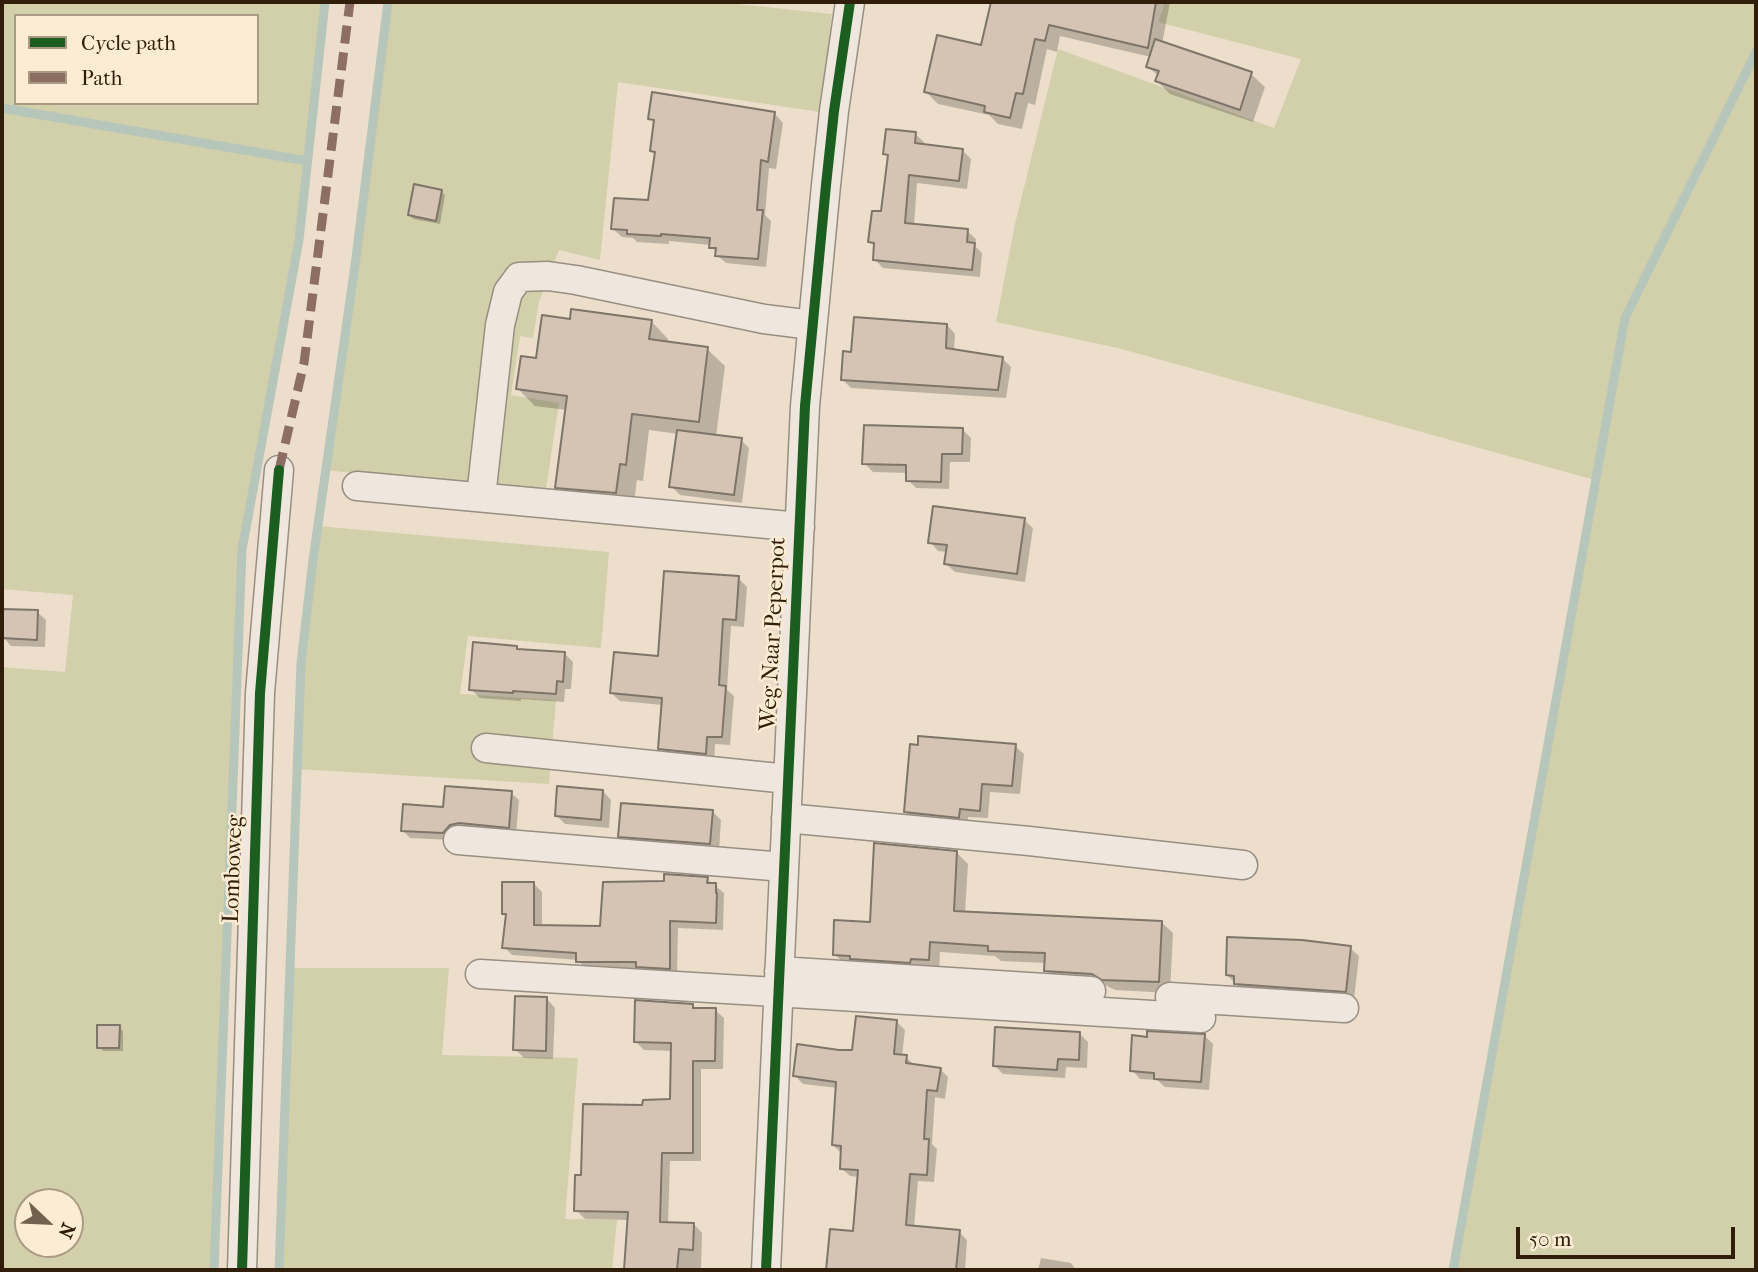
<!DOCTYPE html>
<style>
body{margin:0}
#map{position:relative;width:1758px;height:1272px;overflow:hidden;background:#ecdeca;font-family:"IM FELL French Canon",serif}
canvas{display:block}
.frame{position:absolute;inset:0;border:4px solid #301e0b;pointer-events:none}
.legend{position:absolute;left:14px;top:14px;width:245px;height:91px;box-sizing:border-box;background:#fcecd3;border:2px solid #aa9a83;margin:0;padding:9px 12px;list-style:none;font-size:21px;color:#301e0b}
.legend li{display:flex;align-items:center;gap:14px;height:35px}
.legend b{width:35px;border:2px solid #aa9a83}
.north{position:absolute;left:14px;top:1188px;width:70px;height:70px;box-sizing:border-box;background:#fcecd3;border:2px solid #aa9a83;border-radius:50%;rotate:113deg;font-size:19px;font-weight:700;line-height:28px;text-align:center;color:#301e0b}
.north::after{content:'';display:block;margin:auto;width:24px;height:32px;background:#72614e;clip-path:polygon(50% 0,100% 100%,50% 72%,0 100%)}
.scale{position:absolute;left:1516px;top:1227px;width:219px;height:32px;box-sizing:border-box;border:4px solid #301e0b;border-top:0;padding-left:9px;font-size:21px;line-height:24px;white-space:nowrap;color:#301e0b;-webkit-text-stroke:5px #fcecd3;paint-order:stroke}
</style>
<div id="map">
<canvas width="1758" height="1272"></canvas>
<div class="frame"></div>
<ul class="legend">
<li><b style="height:9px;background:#1b5e20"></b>Cycle path</li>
<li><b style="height:9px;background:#8d6e63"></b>Path</li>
</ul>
<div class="north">N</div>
<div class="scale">50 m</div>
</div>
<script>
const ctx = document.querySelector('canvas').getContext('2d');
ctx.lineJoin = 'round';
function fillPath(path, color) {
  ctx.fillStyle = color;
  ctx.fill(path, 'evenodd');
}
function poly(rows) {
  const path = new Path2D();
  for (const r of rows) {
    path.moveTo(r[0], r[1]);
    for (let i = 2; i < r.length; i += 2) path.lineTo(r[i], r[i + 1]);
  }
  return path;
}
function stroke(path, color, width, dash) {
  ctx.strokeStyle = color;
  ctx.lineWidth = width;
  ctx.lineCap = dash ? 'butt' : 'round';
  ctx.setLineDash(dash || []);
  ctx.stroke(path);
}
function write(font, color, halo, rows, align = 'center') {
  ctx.font = font + ' "IM FELL French Canon",serif';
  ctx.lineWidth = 5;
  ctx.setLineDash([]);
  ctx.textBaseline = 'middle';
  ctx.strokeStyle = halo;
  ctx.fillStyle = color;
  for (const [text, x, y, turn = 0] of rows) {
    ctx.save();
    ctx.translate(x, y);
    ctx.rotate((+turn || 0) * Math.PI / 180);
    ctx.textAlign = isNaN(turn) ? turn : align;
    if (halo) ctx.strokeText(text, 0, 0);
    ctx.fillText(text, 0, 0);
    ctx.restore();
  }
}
fillPath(poly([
 [2,2,325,2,299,240,242,550,214,1270,2,1270,2,667,65,672,73,595,2,589],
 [16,16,257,16,257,103,16,103],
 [28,1202,70,1202,70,1244,28,1244],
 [388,2,718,2,832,14,820,112,618,82,600,260,559,250,539,302,533,338,520,336,511,395,559,403,545,495,326,470,356,258],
 [1165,2,1756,2,1756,1270,1453,1270,1595,480,1118,348,996,322,1015,224,1058,49,1274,128,1301,59,1158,22],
 [318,526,609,552,601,648,468,636,460,694,556,700,549,784,297,769,301,663],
 [290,968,449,968,442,1055,578,1058,565,1219,617,1220,612,1270,279,1270]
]), '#d2cfab');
fillPath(poly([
 [993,2,1170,2,1162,44,1251,74,1265,87,1253,122,1170,94,1157,81,1159,77,1148,66,1151,57,1060,36,1057,52,1047,49,1035,105,1028,103,1022,129,998,124,989,115,938,104,926,92,982,47],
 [775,114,783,123,776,169,769,168,765,215,771,221,766,267,726,263,717,255,711,245,669,241,669,244,637,242,633,238,622,237,613,229,649,202,656,156,652,151,656,124,650,118],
 [915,134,924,142,924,146,962,150,971,159,967,189,917,183,914,226,967,231,976,239,975,246,982,253,980,277,883,268,875,260,876,247,870,242,882,213,889,158,885,153],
 [441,191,445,195,440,224,413,219,410,215],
 [571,321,651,321,668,339,668,344,707,349,725,366,716,437,741,440,749,448,742,503,680,495,671,486,679,434,649,430,643,481,637,480,633,510,575,504,557,487,567,410,535,406,518,389,538,360],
 [947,325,955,334,954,351,1002,358,1011,367,1006,398,851,388,843,380,853,354],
 [962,429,971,438,970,462,950,462,949,489,916,488,908,480,908,473,873,472,864,463],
 [1024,520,1033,528,1025,582,955,572,946,564,948,552,938,551,930,542],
 [738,578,747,587,744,627,731,626,727,690,734,696,730,745,715,744,714,762,669,757,660,748,663,705,620,701,611,693,659,657],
 [37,612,46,620,45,647,11,646,3,637],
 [516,647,520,651,565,654,573,662,571,689,565,689,564,702,521,699,521,701,480,698,471,689],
 [1015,746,1024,754,1020,794,990,792,988,818,968,817,967,825,915,820,906,812],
 [603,791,611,800,609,828,565,824,557,816],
 [511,793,519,800,516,834,451,840,410,838,402,830,445,809],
 [713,812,721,820,719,852,628,844,620,836],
 [957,853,968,864,965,913,1161,922,1173,933,1170,993,1115,990,1105,985,1057,982,1046,971,1046,963,1001,961,995,956,940,952,939,971,846,965,834,954],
 [707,879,724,893,723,930,678,928,677,976,586,969,578,960,512,955,504,947,507,917,504,913,533,883,542,892,542,927,602,928,665,883],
 [1350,948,1359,956,1354,999,1244,992,1227,975],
 [547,999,555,1008,553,1059,524,1058,515,1049],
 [692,1005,696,1009,715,1010,724,1018,723,1069,701,1069,701,1161,670,1161,668,1224,694,1224,702,1233,701,1270,626,1270,629,1220,585,1219,576,1210,583,1177,644,1107,671,1101,673,1051,644,1050,636,1042],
 [897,1022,905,1030,902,1056,906,1057,915,1066,940,1069,948,1077,945,1099,935,1097,932,1144,937,1149,934,1182,918,1181,914,1228,959,1232,967,1240,965,1270,828,1270,831,1231,854,1233,859,1177,850,1176,841,1168,842,1154,833,1145,838,1088,803,1084,795,1076,853,1052],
 [119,1027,123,1031,123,1051,103,1051,99,1047],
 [1080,1034,1088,1042,1087,1068,1066,1067,1065,1078,1003,1074,995,1066],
 [1204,1035,1213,1044,1209,1090,1165,1087,1157,1080,1140,1079,1132,1070,1148,1038],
 [1041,1258,1071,1263,1074,1267,1074,1270,1038,1270]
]), '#0003');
stroke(poly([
 [2,108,307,161],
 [214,1270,242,550,299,240,325,2],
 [279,1270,301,663,313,560,356,258,388,2],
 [1453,1270,1625,318,1756,52]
]), '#b6c6bb', 9);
const building = poly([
 [991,2,1156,2,1148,48,1049,25,1045,41,1035,39,1023,94,1016,93,1010,118,984,112,985,106,924,92,937,35,981,45,991,2],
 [1155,39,1252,72,1240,110,1155,81,1159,71,1146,67,1155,39],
 [652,92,775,112,768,162,761,160,757,210,763,210,758,259,715,256,716,248,709,248,710,238,661,234,661,236,627,234,627,230,611,229,614,198,648,200,655,152,650,151,654,120,648,119,652,92],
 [886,129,916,132,915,143,963,149,959,181,909,175,905,223,968,229,967,242,975,243,972,270,873,260,874,243,868,242,872,211,881,211,888,155,883,154,886,129],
 [414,184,442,190,436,221,408,215,414,184],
 [571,309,652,320,649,339,708,347,699,422,632,414,626,465,620,464,616,493,555,488,567,396,516,389,521,356,536,358,542,315,570,319,571,309],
 [854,317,947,324,946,348,1003,357,998,390,841,380,843,351,851,352,854,317],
 [864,425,963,428,962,454,942,454,941,482,906,481,906,465,862,464,864,425],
 [677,430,742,438,734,495,669,487,677,430],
 [933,506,1025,518,1017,574,944,564,947,545,928,543,933,506],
 [664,571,739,576,736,620,723,619,719,685,726,686,722,737,707,737,706,754,658,749,662,698,610,693,614,652,658,656,664,571],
 [2,609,38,610,37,640,2,638,2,609],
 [473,642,517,646,517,649,565,652,563,682,557,681,556,694,513,691,513,693,469,690,473,642],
 [918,736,1016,744,1012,786,982,784,980,811,960,809,959,818,904,812,910,744,918,745,918,736],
 [445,786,512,791,509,828,459,823,450,825,443,833,401,831,403,804,443,807,445,786],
 [557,786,603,790,601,820,555,816,557,786],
 [621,803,713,810,710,844,618,837,621,803],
 [874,843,957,851,954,911,1162,921,1159,982,1102,980,1092,974,1044,971,1045,953,988,951,988,946,930,942,929,960,911,959,910,963,850,959,850,956,833,955,834,920,870,922,874,843],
 [664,874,708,877,707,883,716,883,716,893,717,893,716,923,670,921,670,969,636,967,636,962,576,962,576,953,502,948,506,914,502,914,502,882,534,882,534,925,600,926,603,882,664,881,664,874],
 [1227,937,1302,940,1351,946,1346,992,1234,984,1234,976,1226,975,1227,937],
 [515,996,547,997,546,1051,513,1050,515,996],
 [635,1000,693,1004,693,1008,716,1008,715,1061,693,1061,693,1153,662,1153,660,1222,694,1223,693,1250,679,1249,677,1270,624,1270,628,1212,574,1211,575,1175,581,1175,583,1104,642,1105,643,1100,670,1099,671,1043,634,1042,635,1000],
 [856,1016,897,1020,894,1054,907,1055,906,1063,941,1068,937,1091,927,1090,924,1139,929,1139,927,1175,910,1174,906,1225,960,1230,956,1270,826,1270,830,1229,853,1231,858,1170,840,1169,841,1146,832,1145,836,1082,793,1076,797,1044,839,1050,852,1050,856,1016],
 [97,1025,120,1025,119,1048,97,1048,97,1025],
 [995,1027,1080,1032,1079,1060,1058,1059,1057,1070,993,1066,995,1027],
 [1147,1031,1205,1034,1201,1082,1154,1079,1154,1073,1130,1071,1132,1035,1147,1037,1147,1031]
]);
fillPath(building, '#d5c4b4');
stroke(building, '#7e7468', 2);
const minor = poly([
 [357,486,800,527],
 [481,497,500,325,508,292,519,277,548,276,576,280,764,319,812,325],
 [486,748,788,779],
 [786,818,1029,841,1243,865],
 [458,840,784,867],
 [779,971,1091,991],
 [480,974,1201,1018],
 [1170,997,1344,1008],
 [242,1270,260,693,279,470],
 [766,1270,805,406,826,185,834,111,850,2]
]);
stroke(minor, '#988e81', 31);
stroke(minor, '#efe7dd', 28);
stroke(poly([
 [279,470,304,363,350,2]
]), '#8d6e63', 9, [18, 9]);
stroke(poly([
 [242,1270,260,693,279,470],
 [766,1270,805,406,826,185,834,111,850,2]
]), '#1b5e20', 10);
write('23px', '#301e0b', '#fcecd3', [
 ["Weg Naar Peperpot",774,634,-87],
 ["Lomboweg",234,869,-88]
]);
</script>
